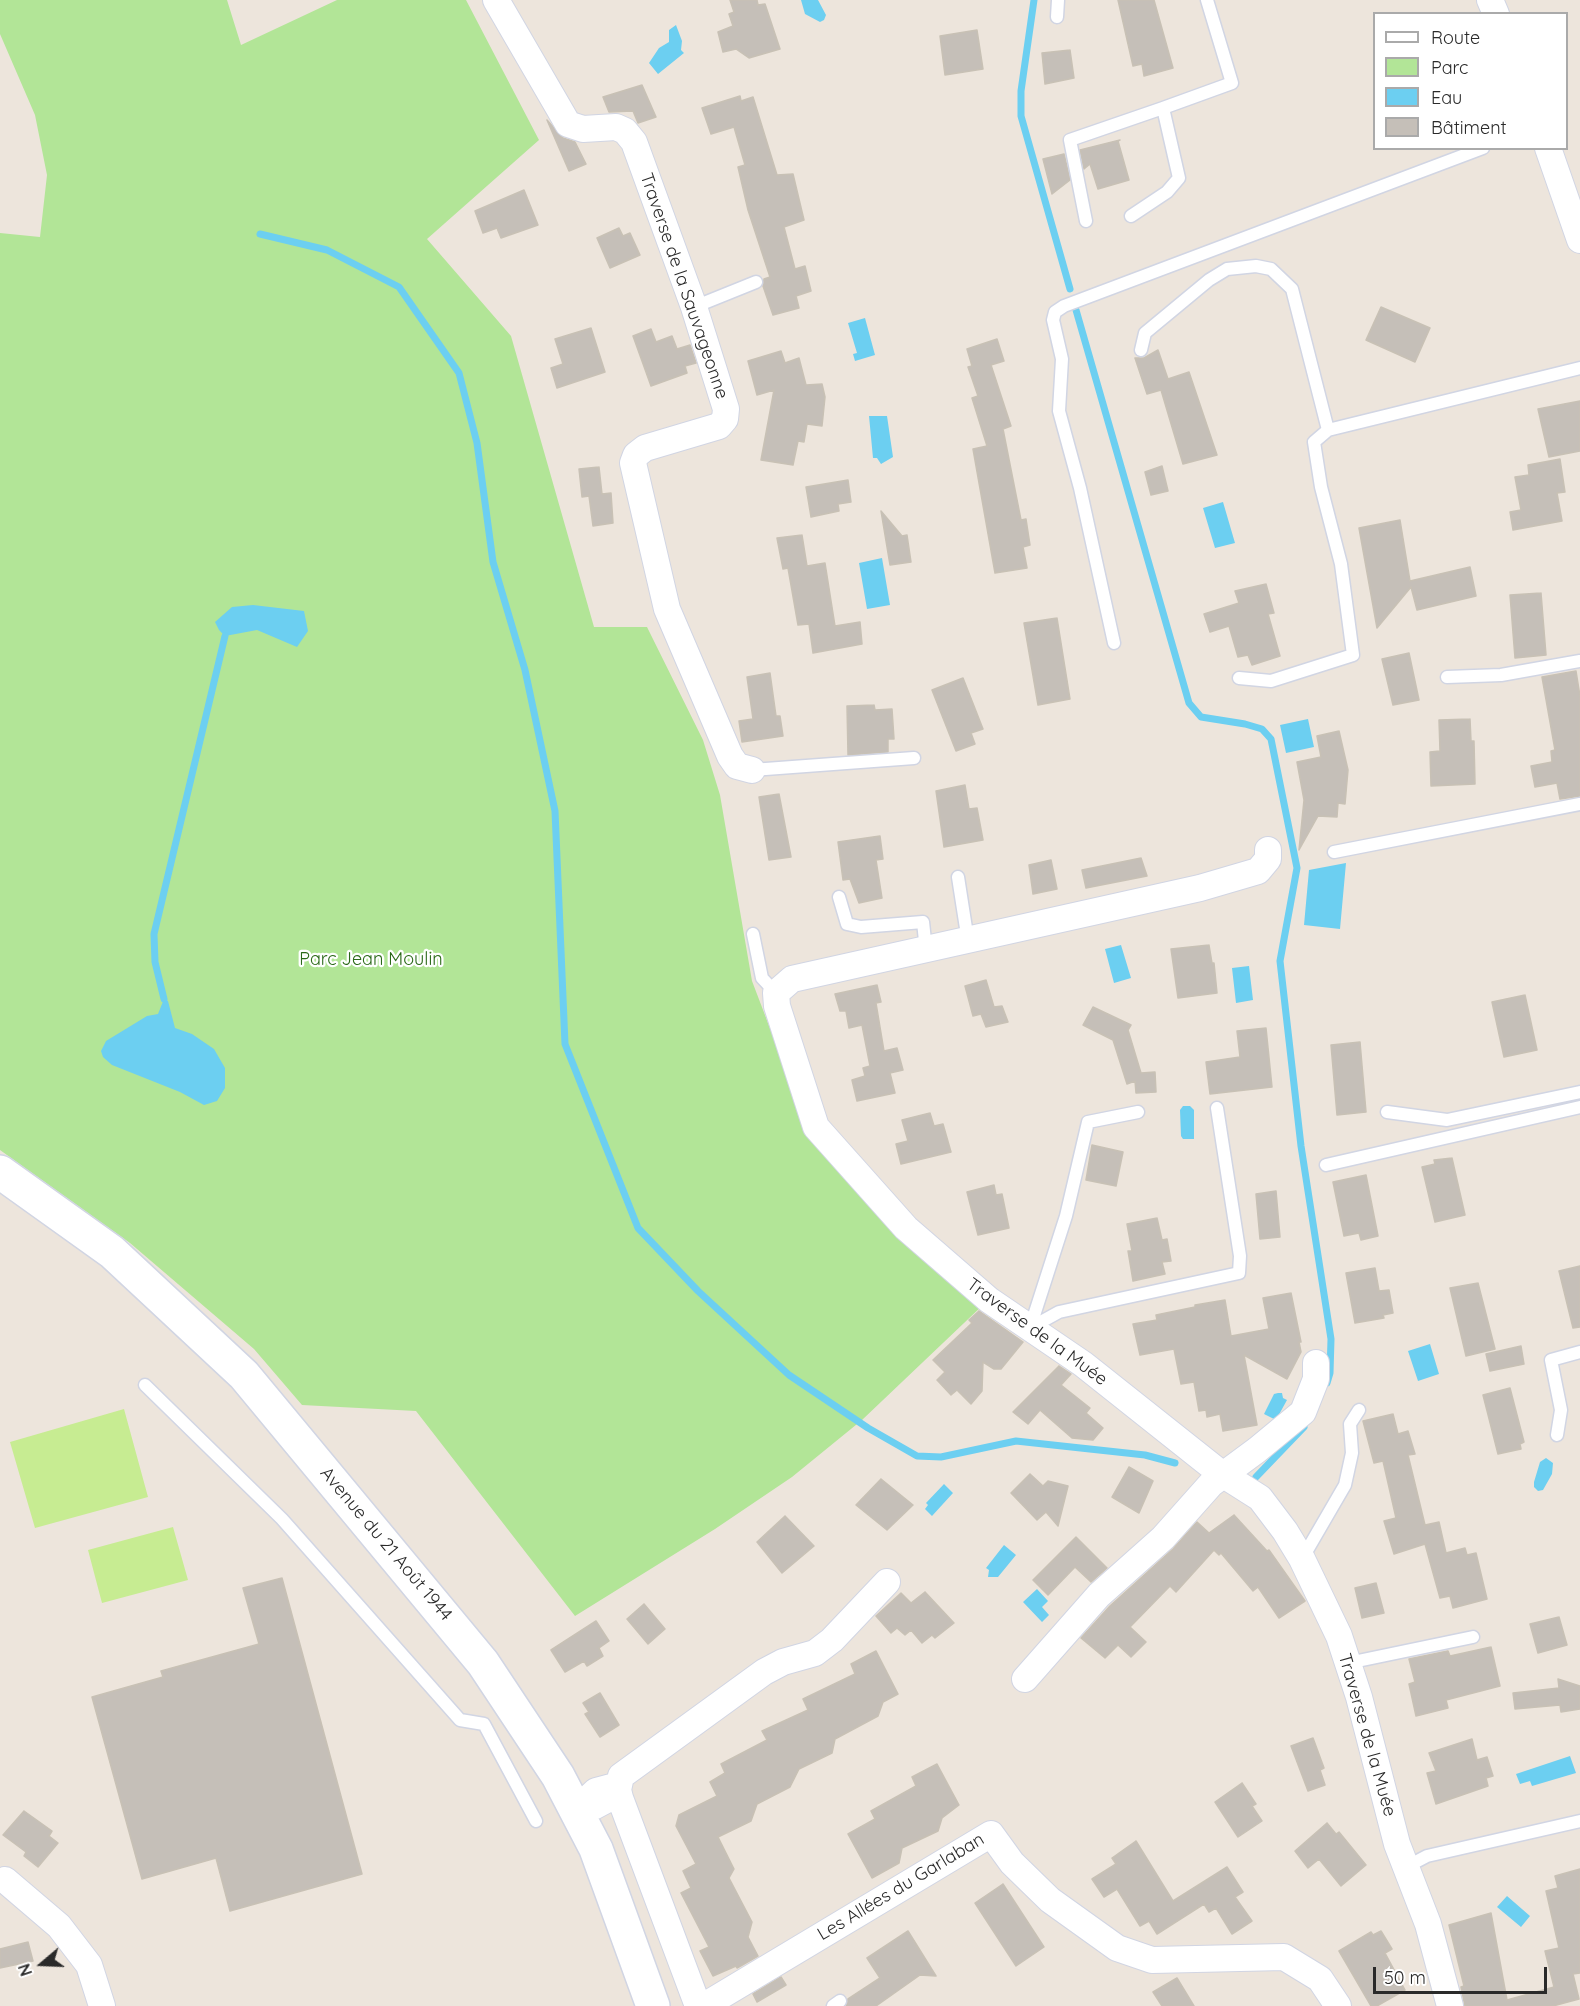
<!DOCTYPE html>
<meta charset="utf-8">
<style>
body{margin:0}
#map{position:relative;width:1580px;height:2006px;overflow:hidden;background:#ede5dc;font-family:Quicksand,sans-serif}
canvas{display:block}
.legend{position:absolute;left:1373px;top:12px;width:195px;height:138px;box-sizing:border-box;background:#fff;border:2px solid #aaa;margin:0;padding:8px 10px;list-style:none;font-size:18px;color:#2a2a2a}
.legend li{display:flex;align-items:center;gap:12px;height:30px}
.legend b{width:30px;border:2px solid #aaa}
.north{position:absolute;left:12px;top:1934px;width:60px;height:60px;-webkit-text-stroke:4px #fff;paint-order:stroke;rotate:251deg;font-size:16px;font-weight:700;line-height:24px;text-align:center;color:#2a2a2a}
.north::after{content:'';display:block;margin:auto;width:21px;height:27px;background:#2a2a2a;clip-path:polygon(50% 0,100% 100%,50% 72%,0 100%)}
.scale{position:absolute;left:1373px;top:1967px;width:174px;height:27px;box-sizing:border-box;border:3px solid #2a2a2a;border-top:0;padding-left:8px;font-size:18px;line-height:21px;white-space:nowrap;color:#2a2a2a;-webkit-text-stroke:4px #fff;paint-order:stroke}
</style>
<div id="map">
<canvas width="1580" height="2006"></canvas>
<ul class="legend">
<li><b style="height:8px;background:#fff"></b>Route</li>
<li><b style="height:16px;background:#b2e597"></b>Parc</li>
<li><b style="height:16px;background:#6ccff1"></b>Eau</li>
<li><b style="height:16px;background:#c5bfb8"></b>Bâtiment</li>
</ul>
<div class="north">N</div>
<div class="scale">50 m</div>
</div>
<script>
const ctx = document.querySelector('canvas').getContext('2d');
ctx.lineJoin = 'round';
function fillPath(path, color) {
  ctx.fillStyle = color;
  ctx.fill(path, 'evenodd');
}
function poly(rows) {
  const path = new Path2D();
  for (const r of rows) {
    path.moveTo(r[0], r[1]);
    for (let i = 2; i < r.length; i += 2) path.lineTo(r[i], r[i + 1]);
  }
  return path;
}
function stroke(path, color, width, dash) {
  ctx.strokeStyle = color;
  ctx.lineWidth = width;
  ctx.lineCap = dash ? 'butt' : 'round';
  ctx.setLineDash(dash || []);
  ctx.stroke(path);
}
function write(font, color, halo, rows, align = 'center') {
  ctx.font = font + ' Quicksand,sans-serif';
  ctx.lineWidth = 4.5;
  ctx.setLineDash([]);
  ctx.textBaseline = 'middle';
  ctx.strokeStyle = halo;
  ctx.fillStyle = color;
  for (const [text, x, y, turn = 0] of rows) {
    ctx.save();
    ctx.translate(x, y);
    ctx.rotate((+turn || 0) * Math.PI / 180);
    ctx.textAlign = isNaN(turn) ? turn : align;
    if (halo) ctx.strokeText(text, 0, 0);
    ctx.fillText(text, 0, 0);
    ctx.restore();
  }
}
fillPath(poly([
 [0,0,227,0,241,45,337,0,466,0,539,140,427,239,511,336,594,627,647,627,703,740,720,795,752,981,811,1136,984,1304,862,1420,792,1477,715,1529,575,1616,416,1411,302,1405,254,1349,130,1243,0,1150,0,233,40,237,47,175,35,115,0,34]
]), '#b2e597');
fillPath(poly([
 [124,1409,148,1497,35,1528,10,1442],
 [173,1527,188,1580,102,1603,88,1550]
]), '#c7ec92');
fillPath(poly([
 [801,0,818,0,826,15,824,20,820,22,805,14],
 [676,25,682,41,681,50,684,53,658,74,649,63,659,48,669,42,669,30],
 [865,318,875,355,855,361,853,354,857,353,848,323],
 [869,416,887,416,893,457,881,464,877,458,873,458],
 [1223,502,1235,543,1215,548,1203,508],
 [882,558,890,605,867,609,859,563],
 [253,605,304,611,308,631,297,647,257,630,225,636,219,630,215,622,232,607],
 [1308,719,1314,747,1286,753,1280,725],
 [1346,863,1340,929,1304,925,1309,870],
 [1121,945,1131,978,1114,983,1105,949],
 [1249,966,1253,1000,1236,1003,1232,968],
 [164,999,168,1001,175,1028,192,1034,214,1049,225,1068,225,1088,217,1101,204,1105,180,1092,112,1065,103,1057,101,1051,106,1041,147,1016,158,1014],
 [1183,1106,1190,1106,1194,1110,1194,1139,1183,1139,1181,1136,1180,1110],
 [1430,1344,1439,1374,1418,1381,1408,1351],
 [1278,1393,1282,1393,1283,1398,1287,1400,1276,1420,1264,1414,1274,1394],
 [1546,1458,1553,1463,1552,1474,1543,1490,1538,1491,1534,1487,1534,1482,1540,1462],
 [944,1484,953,1493,932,1516,925,1509,928,1505,926,1503],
 [1004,1545,1016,1555,998,1577,988,1577,989,1570,986,1568],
 [1037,1589,1048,1601,1042,1607,1049,1615,1042,1622,1023,1602],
 [1570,1756,1576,1773,1532,1786,1530,1781,1520,1784,1516,1774],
 [1507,1896,1530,1916,1521,1927,1497,1907]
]), '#6ccff1');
stroke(poly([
 [1034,0,1021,91,1021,116,1070,289],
 [260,234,327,250,399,287,459,373,477,443,493,562,525,670,555,811,565,1044,638,1228,698,1291,789,1375,868,1428,917,1456,941,1457,1016,1441,1145,1455,1175,1463],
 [1076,310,1189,703,1201,717,1245,724,1262,729,1271,739,1297,868,1280,961,1301,1146,1331,1339,1330,1373,1327,1383],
 [164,999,155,962,154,934,225,636],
 [1256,1477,1304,1427]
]), '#6ccff1', 7);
const building = poly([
 [730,0,757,0,758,5,765,4,780,49,749,58,736,49,723,52,718,32,733,26,729,14,734,12,730,0],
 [1118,0,1154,0,1173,68,1144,76,1142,64,1133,66,1118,0],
 [977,30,983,69,945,75,940,36,977,30],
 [1070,50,1074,78,1045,84,1042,53,1070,50],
 [642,85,656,117,638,123,633,111,609,112,603,97,642,85],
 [740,96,741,101,753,97,777,175,793,174,804,220,784,227,795,269,805,266,811,291,796,296,799,308,773,315,763,286,764,279,770,277,748,210,738,167,745,165,734,127,711,134,702,108,740,96],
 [547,120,563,138,575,142,586,164,569,171,547,120],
 [1120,140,1118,141,1129,180,1098,189,1090,164,1084,169,1080,150,1120,140],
 [1064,154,1070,180,1052,194,1043,159,1064,154],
 [524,190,538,225,501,238,497,228,483,233,475,211,524,190],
 [619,228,623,236,630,233,640,255,610,268,597,238,619,228],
 [1381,307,1430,328,1415,362,1366,340,1381,307],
 [591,328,605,372,557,388,551,368,563,364,555,339,591,328],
 [651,329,656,342,672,336,677,349,690,345,696,363,685,366,687,373,651,386,633,336,651,329],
 [997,339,1004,361,991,365,1011,426,1003,429,1021,520,1026,519,1030,545,1023,547,1027,568,995,573,973,449,987,446,972,398,978,396,968,367,972,366,967,349,997,339],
 [1158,350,1168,379,1189,372,1217,455,1183,464,1161,390,1147,394,1135,358,1144,358,1158,350],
 [781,351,785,363,799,358,806,385,822,384,825,397,822,426,807,424,804,442,798,441,793,465,761,460,774,390,757,395,748,361,781,351],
 [1580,401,1580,451,1549,457,1538,409,1580,401],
 [1560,459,1565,492,1557,493,1562,521,1513,530,1510,512,1521,510,1515,477,1529,475,1528,465,1560,459],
 [1162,466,1168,491,1151,495,1145,472,1162,466],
 [599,467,602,494,611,493,613,523,593,526,589,496,582,497,579,469,599,467],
 [848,480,851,502,838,504,839,511,811,517,806,487,848,480],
 [881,511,902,536,907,535,911,562,890,565,881,511],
 [1400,520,1410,581,1470,567,1476,596,1417,610,1411,587,1377,628,1359,528,1400,520],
 [802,535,807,566,825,563,835,626,860,622,862,644,813,653,809,624,798,625,788,568,783,569,777,538,802,535],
 [1266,584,1274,613,1268,614,1280,656,1252,665,1248,655,1238,657,1229,626,1210,632,1204,614,1239,603,1235,591,1266,584],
 [1541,593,1546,655,1515,658,1510,595,1541,593],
 [1057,618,1070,699,1038,705,1024,623,1057,618],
 [1409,653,1419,700,1393,705,1382,659,1409,653],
 [1576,671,1580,696,1580,796,1560,799,1557,783,1535,787,1531,766,1552,762,1551,751,1555,750,1542,677,1576,671],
 [770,673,776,716,780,716,783,736,742,742,739,721,753,719,747,677,770,673],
 [963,678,983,729,971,733,975,744,956,751,932,690,963,678],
 [874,705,875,710,892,709,894,739,888,739,888,752,848,755,847,706,874,705],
 [1470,719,1471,741,1474,741,1475,784,1431,786,1430,752,1440,751,1439,720,1470,719],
 [1339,731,1348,770,1345,804,1338,803,1337,817,1318,816,1299,850,1304,800,1297,762,1321,757,1317,736,1339,731],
 [965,785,969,809,977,808,983,840,944,847,936,791,965,785],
 [779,794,791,857,769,860,759,797,779,794],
 [880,836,883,859,876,860,882,898,859,903,850,879,843,880,838,842,880,836],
 [1141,858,1147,876,1086,888,1082,870,1141,858],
 [1051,860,1057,889,1033,894,1029,865,1051,860],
 [1209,945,1212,963,1214,963,1217,993,1178,998,1171,949,1209,945],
 [986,980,994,1007,1002,1006,1008,1022,986,1027,981,1014,973,1016,965,986,986,980],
 [877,985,881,1002,876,1003,884,1051,897,1048,903,1070,890,1073,895,1093,857,1101,852,1080,865,1076,863,1068,870,1066,862,1025,849,1028,846,1011,840,1011,835,994,877,985],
 [1525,995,1537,1050,1504,1057,1492,1002,1525,995],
 [1093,1007,1131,1025,1128,1030,1141,1073,1155,1072,1156,1092,1136,1093,1135,1081,1127,1084,1113,1040,1083,1025,1093,1007],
 [1266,1028,1272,1087,1210,1094,1206,1062,1240,1057,1237,1031,1266,1028],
 [1360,1042,1366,1112,1337,1115,1331,1045,1360,1042],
 [930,1113,934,1126,943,1124,951,1152,901,1164,896,1144,908,1141,902,1120,930,1113],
 [1092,1145,1123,1152,1116,1186,1086,1180,1092,1145],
 [1452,1158,1465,1215,1435,1222,1422,1167,1435,1164,1434,1160,1452,1158],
 [1366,1175,1378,1236,1361,1240,1359,1233,1344,1236,1333,1182,1366,1175],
 [994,1185,996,1195,1002,1194,1009,1228,978,1235,967,1192,994,1185],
 [1276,1191,1280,1237,1260,1239,1256,1194,1276,1191],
 [1157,1218,1162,1240,1167,1239,1171,1261,1162,1262,1165,1274,1133,1281,1128,1251,1132,1251,1127,1224,1157,1218],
 [1580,1266,1580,1327,1573,1328,1559,1271,1580,1266],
 [1375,1268,1379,1291,1389,1290,1393,1313,1383,1315,1384,1318,1355,1323,1346,1273,1375,1268],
 [1478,1283,1495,1349,1466,1356,1450,1288,1478,1283],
 [1291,1293,1301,1342,1299,1342,1301,1352,1287,1379,1244,1355,1257,1425,1223,1431,1220,1414,1207,1417,1206,1410,1199,1411,1194,1382,1181,1384,1174,1349,1140,1355,1133,1324,1157,1320,1156,1315,1195,1307,1195,1305,1225,1300,1231,1336,1269,1329,1263,1298,1291,1293],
 [979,1311,1023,1342,1001,1369,994,1369,983,1362,982,1391,971,1404,957,1390,951,1395,937,1380,945,1372,933,1360,972,1323,969,1320,979,1311],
 [1521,1346,1524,1364,1490,1371,1486,1354,1521,1346],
 [1059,1366,1071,1374,1061,1385,1090,1408,1086,1413,1103,1428,1093,1440,1072,1438,1040,1410,1028,1424,1013,1412,1059,1366],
 [1510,1388,1524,1442,1520,1444,1521,1449,1498,1454,1483,1395,1510,1388],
 [1393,1414,1398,1434,1408,1431,1415,1454,1408,1455,1425,1525,1439,1522,1446,1553,1465,1548,1467,1555,1476,1553,1487,1599,1453,1608,1450,1596,1440,1598,1425,1544,1394,1554,1384,1521,1396,1518,1383,1461,1374,1463,1363,1421,1393,1414],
 [1129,1467,1153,1481,1139,1513,1112,1497,1129,1467],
 [1030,1474,1043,1486,1048,1481,1068,1486,1058,1526,1046,1512,1037,1520,1011,1493,1030,1474],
 [881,1479,913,1505,887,1530,856,1505,881,1479],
 [1234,1515,1267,1551,1269,1550,1305,1601,1279,1618,1258,1587,1253,1591,1221,1553,1219,1555,1214,1550,1176,1592,1170,1586,1130,1627,1146,1642,1131,1657,1118,1645,1105,1658,1081,1638,1110,1606,1173,1549,1197,1522,1209,1533,1234,1515],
 [785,1516,814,1546,782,1573,757,1542,785,1516],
 [1076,1537,1107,1568,1091,1582,1075,1567,1048,1595,1033,1580,1076,1537],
 [282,1578,362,1874,230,1911,216,1858,142,1879,92,1697,163,1677,161,1671,259,1644,243,1588,282,1578],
 [1376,1583,1384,1613,1362,1618,1355,1588,1376,1583],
 [925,1592,954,1623,935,1638,932,1635,922,1643,911,1630,905,1635,897,1628,891,1633,876,1616,901,1593,911,1603,925,1592],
 [644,1604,665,1629,648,1644,627,1619,644,1604],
 [1559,1617,1567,1645,1538,1653,1530,1624,1559,1617],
 [596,1621,609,1641,599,1648,603,1656,587,1666,584,1661,565,1672,551,1650,596,1621],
 [1491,1647,1500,1686,1446,1700,1448,1708,1416,1716,1409,1684,1415,1682,1409,1659,1448,1651,1450,1656,1491,1647],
 [876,1651,898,1694,883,1702,878,1716,835,1739,832,1753,799,1769,790,1787,757,1804,751,1821,718,1837,734,1869,729,1878,752,1922,748,1937,758,1956,737,1968,736,1966,713,1976,700,1951,709,1947,681,1893,691,1888,683,1871,696,1864,676,1826,679,1815,717,1796,710,1782,725,1773,721,1764,767,1740,762,1731,808,1710,803,1699,855,1674,851,1664,876,1651],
 [1558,1679,1580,1686,1580,1709,1561,1712,1560,1705,1515,1709,1513,1693,1559,1688,1558,1679],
 [600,1693,619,1725,600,1737,585,1714,589,1712,583,1703,600,1693],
 [1313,1738,1324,1768,1320,1770,1325,1785,1308,1791,1291,1746,1313,1738],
 [1472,1739,1477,1760,1487,1757,1493,1776,1486,1778,1488,1786,1436,1804,1427,1773,1436,1771,1429,1753,1472,1739],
 [937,1764,959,1805,942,1818,938,1831,902,1848,899,1863,872,1878,848,1834,875,1819,871,1811,916,1786,912,1777,937,1764],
 [1242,1783,1256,1804,1252,1806,1262,1821,1238,1837,1215,1802,1242,1783],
 [24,1811,52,1831,49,1836,58,1843,38,1867,24,1856,26,1852,3,1835,24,1811],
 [1327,1823,1336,1834,1339,1832,1366,1865,1341,1886,1319,1859,1308,1868,1295,1851,1327,1823],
 [1136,1841,1173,1901,1227,1867,1243,1892,1235,1897,1252,1921,1232,1934,1216,1908,1209,1912,1204,1904,1157,1934,1149,1921,1140,1926,1117,1889,1104,1897,1092,1879,1116,1864,1112,1858,1136,1841],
 [1580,1869,1580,1973,1573,1974,1579,1999,1553,2006,1465,2006,1461,1987,1464,1986,1449,1925,1491,1913,1507,2000,1554,1987,1545,1951,1559,1948,1546,1891,1558,1888,1555,1876,1580,1869],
 [1003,1884,1044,1947,1016,1966,975,1903,1003,1884],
 [908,1931,936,1976,920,1975,876,2006,846,2006,848,1999,880,1978,867,1958,908,1931],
 [1381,1931,1392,1949,1385,1953,1405,1990,1377,2006,1371,2006,1339,1951,1371,1932,1373,1935,1381,1931],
 [28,1942,33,1961,0,1968,0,1949,28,1942],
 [781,1977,786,1985,757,2002,753,1994,781,1977],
 [1177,1978,1194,2006,1162,2006,1153,1992,1177,1978]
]);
fillPath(building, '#c5bfb8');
stroke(building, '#c8c1b5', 1.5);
const service = poly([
 [1057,17,1058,0],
 [1131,216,1167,192,1179,178,1163,108,1232,83,1207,0],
 [1086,221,1070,140,1163,108],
 [694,307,756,282],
 [1141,350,1145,333,1209,280,1227,269,1256,266,1271,269,1292,289,1328,430],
 [1114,643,1080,488,1059,411,1062,359,1053,320,1055,312,1064,306,1483,148],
 [1447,677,1501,675,1580,661],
 [1239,678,1271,681,1353,655,1341,564,1321,487,1314,442,1328,430,1580,368],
 [752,770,914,758],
 [1334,852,1580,804],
 [958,877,968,941],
 [839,897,847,924,861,927,923,922,926,950],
 [753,934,762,978,776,993],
 [1387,1112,1447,1120,1580,1092],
 [1326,1165,1580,1107],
 [1030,1328,1059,1312,1239,1273,1240,1256,1217,1108],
 [1030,1328,1066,1216,1088,1122,1138,1112],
 [145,1385,282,1519,460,1720,484,1724,536,1821],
 [1557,1435,1561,1410,1551,1360,1580,1352],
 [1302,1559,1345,1485,1352,1453,1350,1424,1359,1410],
 [1348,1663,1473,1637],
 [1406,1867,1427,1856,1580,1821],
 [833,2006,840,2001]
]);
const minor = poly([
 [496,0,568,124,583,129,616,127,625,131,634,142,694,307,726,409,725,419,719,426,645,448,636,455,633,463,667,609,730,756,737,766,752,770],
 [1490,0,1496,14],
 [1548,148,1580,240],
 [1268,850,1268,859,1258,871,1200,888,792,979,776,993,777,1006,816,1127,906,1228,989,1300,1083,1364,1219,1472,1260,1498,1285,1531,1302,1559,1339,1636,1359,1697,1397,1844,1428,1924,1450,2006],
 [1025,1679,1099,1595,1163,1538,1211,1484,1257,1450,1303,1412,1316,1379,1316,1363],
 [611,1787,618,1790,610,1798,595,1806,575,1811,596,1791,611,1787],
 [5,1880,59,1926,89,1965,102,2006],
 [698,2006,620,1798,618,1790,621,1776,764,1672,783,1662,815,1653,832,1640,887,1582],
 [704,2006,991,1834,1012,1863,1050,1900,1117,1948,1152,1960,1284,1957,1320,1979,1338,2006]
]);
const secondary = poly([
 [0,1172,112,1252,244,1375,483,1663,558,1776,596,1849,653,2006]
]);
stroke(service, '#d1d5e3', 15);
stroke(minor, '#d1d5e3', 28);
stroke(secondary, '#d1d5e3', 36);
stroke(service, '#fff', 12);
stroke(minor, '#fff', 26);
stroke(secondary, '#fff', 33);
write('18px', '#2a2a2a', '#fff', [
 ["Traverse de la Sauvageonne",684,286,71],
 ["Traverse de la Muée",1037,1332,36],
 ["Avenue du 21 Août 1944",386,1544,50],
 ["Traverse de la Muée",1367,1735,74],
 ["Les Allées du Garlaban",901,1887,-31]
]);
write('18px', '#2a6918', '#fff', [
 ["Parc Jean Moulin",371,960]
]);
</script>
